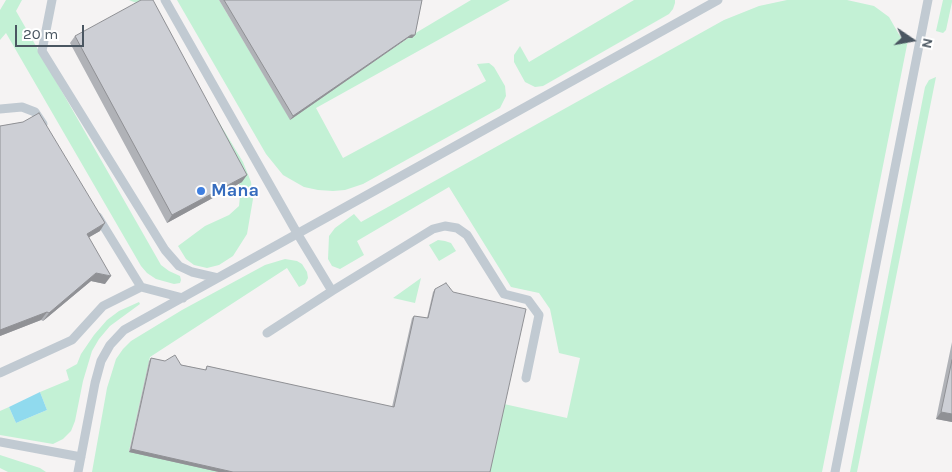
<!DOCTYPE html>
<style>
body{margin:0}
#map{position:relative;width:952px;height:472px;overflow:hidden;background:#f5f3f3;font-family:Karla,sans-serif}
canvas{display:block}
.north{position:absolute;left:887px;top:15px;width:50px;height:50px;-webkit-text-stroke:4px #fff;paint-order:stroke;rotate:102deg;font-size:14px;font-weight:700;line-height:20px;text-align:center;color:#4a5661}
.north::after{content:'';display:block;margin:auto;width:18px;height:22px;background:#4a5661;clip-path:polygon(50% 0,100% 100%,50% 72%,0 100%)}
.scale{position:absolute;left:15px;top:25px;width:69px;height:22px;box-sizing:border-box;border:2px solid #4a5661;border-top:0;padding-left:6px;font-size:15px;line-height:18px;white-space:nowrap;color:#4a5661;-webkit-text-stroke:4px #fff;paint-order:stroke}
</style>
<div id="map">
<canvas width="952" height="472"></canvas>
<div class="north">N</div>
<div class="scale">20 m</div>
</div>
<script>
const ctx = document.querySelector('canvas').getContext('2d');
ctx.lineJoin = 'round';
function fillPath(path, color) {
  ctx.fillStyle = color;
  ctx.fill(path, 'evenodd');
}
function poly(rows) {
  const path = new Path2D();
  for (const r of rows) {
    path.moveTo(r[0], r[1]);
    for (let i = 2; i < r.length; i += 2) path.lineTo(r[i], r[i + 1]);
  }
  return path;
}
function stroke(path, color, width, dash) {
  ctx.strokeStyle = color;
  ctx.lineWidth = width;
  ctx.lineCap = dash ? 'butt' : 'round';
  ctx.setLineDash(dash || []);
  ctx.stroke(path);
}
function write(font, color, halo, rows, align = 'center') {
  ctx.font = font + ' Karla,sans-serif';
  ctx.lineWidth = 4;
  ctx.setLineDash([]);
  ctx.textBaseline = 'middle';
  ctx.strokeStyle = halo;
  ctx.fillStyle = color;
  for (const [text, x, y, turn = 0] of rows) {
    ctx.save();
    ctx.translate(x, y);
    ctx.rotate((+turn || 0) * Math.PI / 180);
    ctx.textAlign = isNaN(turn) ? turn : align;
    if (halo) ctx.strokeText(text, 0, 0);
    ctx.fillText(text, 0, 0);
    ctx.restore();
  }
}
fillPath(poly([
 [6,0,22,0,16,11,161,265,169,271,180,276,181,280,180,283,174,284,156,279,147,273,141,266,6,33,0,40,0,10],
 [129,0,145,0,243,162,251,182,253,199,247,234,233,256,219,265,207,268,194,265,186,259,178,246,205,226,229,215,239,206,240,196,239,184,141,5],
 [177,0,219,0,290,119,414,34,471,0,510,0,316,108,343,158,486,81,477,64,489,63,494,67,505,86,506,96,500,108,363,184,345,190,333,191,318,190,304,187,283,175,266,154],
 [634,0,675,0,675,3,673,9,669,14,543,86,535,87,525,82,514,62,514,55,520,46,529,62],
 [787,0,847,0,874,6,889,17,901,38,908,40,822,472,488,472,504,404,567,418,580,358,559,353,550,309,539,293,511,287,449,187,357,241,364,255,340,269,332,266,328,259,329,236,335,228,354,214,361,222,724,20,759,6],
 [943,0,952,0,952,2,946,30,943,33,936,31],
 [936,77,857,472,850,472,925,87,929,80],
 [438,240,445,241,451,243,456,251,439,261,429,245],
 [285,259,297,261,302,264,307,272,308,278,305,284,299,287,287,268,150,357,149,361,129,451,221,472,92,472,107,388,116,359,123,349,131,341,182,310,265,265],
 [421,278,415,303,393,298],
 [139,302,140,304,110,326,99,339,92,351,83,381,75,421,71,431,63,439,53,444,0,435,0,411,9,407,16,423,47,410,40,392,69,380,66,370,77,364,81,354,94,335,107,320,119,311],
 [0,455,40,468,46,472,8,472,0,468]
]), '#c3f1d5');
fillPath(poly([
 [40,392,47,410,16,423,9,407]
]), '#90daee');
stroke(poly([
 [52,0,42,51,165,250,179,266,192,272,218,278],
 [165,0,297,233,332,291],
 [0,109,22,107,35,112,43,124],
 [98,217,141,287],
 [267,333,332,291,433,229,445,226,457,228,467,235,504,294,528,300,539,315,526,378],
 [0,373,72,340,103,306,141,287,183,298],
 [0,442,81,457],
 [78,472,95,383,101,361,110,345,124,330,718,0],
 [835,472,928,0]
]), '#c1cad2', 9);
fillPath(poly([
 [219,0,422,0,415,35,412,38,408,38,290,120],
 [75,36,242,182,167,223,70,43],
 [23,122,100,231,89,237,105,284,91,281,43,321,41,320,0,336,0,126],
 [435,289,490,472,219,472,129,452,149,361,151,358,205,370,207,366,392,407,412,318,414,316,427,318,433,292],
 [952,342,952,422,936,419]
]), '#b0b2b7');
fillPath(poly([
 [411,35,415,35,412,38,408,38,290,120,293,116],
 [247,175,242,182,167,223,172,215],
 [105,223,100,231,81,242,87,234],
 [96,273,111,276,105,284,91,281,43,321,49,313],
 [47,312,41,320,0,336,0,330],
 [941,412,952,414,952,422,936,419],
 [131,449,233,472,219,472,129,452]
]), '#909195');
const building = poly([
 [141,0,153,0,247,175,172,215,75,36,141,0],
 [224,0,422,0,415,35,411,35,293,116,224,0],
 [39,113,105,223,87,234,111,276,96,273,49,313,47,312,0,330,0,126,23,122,39,113],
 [446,283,453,292,526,309,490,472,233,472,131,449,151,358,165,361,175,355,181,365,206,370,207,366,394,407,414,316,428,318,435,289,446,283],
 [952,360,952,414,941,412,952,360]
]);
fillPath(building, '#cdcfd5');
stroke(building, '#909195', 1);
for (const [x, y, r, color] of [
 [201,191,5,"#3f7fe0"]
]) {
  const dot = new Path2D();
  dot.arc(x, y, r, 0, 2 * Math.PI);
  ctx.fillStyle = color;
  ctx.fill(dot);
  stroke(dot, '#fff', 2);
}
write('bold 18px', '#366cbe', '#fff', [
 ["Mana",211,191]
], 'left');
</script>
